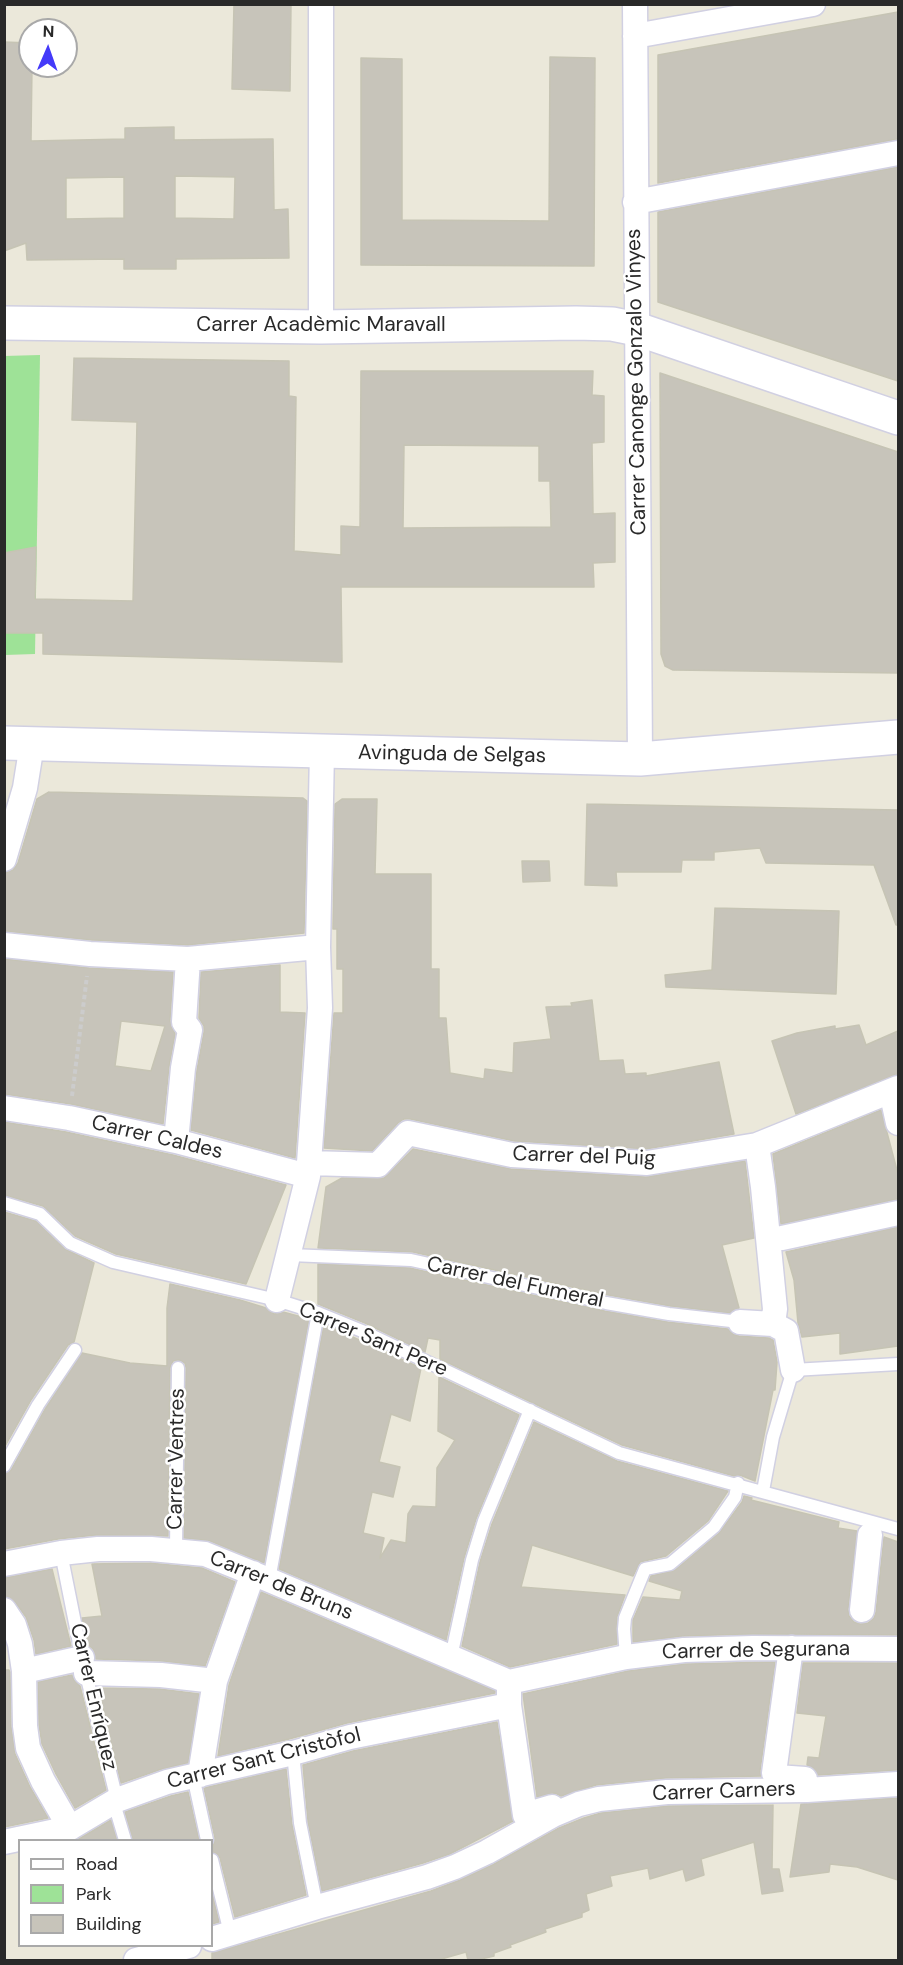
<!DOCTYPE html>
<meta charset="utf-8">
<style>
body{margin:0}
#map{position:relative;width:903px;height:1965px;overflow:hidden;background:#ebe8da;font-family:"DM Sans",sans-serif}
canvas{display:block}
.frame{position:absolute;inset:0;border:6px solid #292929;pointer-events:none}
.legend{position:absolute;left:18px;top:1839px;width:195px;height:108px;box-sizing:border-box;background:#fff;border:2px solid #a9a9a9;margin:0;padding:8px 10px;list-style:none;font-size:18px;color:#292929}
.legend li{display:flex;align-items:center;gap:12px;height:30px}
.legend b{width:30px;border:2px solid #a9a9a9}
.north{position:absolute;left:18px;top:18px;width:60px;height:60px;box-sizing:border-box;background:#fff;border:2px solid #a9a9a9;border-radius:50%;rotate:2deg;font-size:16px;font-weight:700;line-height:24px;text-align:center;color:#292929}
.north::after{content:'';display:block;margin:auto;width:21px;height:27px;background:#443af9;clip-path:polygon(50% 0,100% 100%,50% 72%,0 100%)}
</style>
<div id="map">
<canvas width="903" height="1965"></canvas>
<div class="frame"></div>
<ul class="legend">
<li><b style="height:8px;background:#fff"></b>Road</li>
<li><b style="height:16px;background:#9ee297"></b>Park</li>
<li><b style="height:16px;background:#c7c4ba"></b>Building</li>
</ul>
<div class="north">N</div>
</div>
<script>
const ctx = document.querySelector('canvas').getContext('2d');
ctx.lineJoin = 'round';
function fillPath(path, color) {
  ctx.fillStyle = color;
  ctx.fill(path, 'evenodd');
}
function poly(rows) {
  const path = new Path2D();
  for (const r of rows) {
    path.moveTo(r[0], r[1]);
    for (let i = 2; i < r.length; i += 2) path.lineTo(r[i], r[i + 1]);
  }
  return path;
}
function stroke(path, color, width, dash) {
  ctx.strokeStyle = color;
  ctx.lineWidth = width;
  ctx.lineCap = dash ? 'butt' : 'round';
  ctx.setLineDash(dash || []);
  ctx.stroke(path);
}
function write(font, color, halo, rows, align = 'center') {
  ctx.font = font + ' "DM Sans",sans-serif';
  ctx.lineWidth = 5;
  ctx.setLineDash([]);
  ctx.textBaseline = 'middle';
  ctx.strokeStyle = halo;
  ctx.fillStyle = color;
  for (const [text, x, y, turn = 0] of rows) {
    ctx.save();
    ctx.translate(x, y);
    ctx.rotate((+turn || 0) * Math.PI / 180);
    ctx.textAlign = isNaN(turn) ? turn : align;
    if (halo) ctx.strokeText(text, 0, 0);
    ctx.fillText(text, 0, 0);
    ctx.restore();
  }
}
fillPath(poly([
 [40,355,35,654,5,655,4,356]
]), '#9ee297');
const building = poly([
 [234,4,291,4,290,91,232,89,234,4],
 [898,12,898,139,658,183,658,55,898,12],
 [4,42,30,43,30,66,32,66,31,141,125,139,125,128,174,127,174,140,273,139,274,210,288,209,289,258,176,259,176,269,124,269,124,259,27,260,26,243,4,251,4,42],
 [175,176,235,177,234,219,175,218,175,176],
 [124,177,124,218,66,219,66,178,124,177],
 [550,57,595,58,594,266,361,265,361,58,402,59,402,220,549,221,550,57],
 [898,167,898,381,658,302,658,212,898,167],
 [74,358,289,361,289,396,296,397,294,551,341,555,341,526,360,527,361,371,593,371,592,395,604,396,604,442,592,443,593,514,615,513,615,562,593,563,594,587,341,587,342,662,43,654,43,633,4,633,4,553,36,547,35,599,133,601,137,422,72,420,74,358],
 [404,445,539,446,539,481,550,481,551,527,403,528,404,445],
 [660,373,898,452,898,673,673,670,665,666,661,654,660,373],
 [49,792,303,798,307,801,304,933,188,945,91,940,4,931,4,873,13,870,18,863,37,799,49,792],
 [342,799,377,799,375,874,431,874,431,969,439,969,439,1018,446,1018,450,1073,484,1079,485,1069,513,1073,514,1043,551,1039,546,1007,572,1006,571,1003,592,1000,599,1061,623,1060,625,1074,646,1073,646,1076,719,1062,734,1134,646,1149,514,1141,410,1119,404,1119,398,1123,372,1151,324,1148,334,1013,343,1013,343,969,337,969,337,929,333,929,335,804,342,799],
 [587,804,898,810,898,925,896,925,874,865,766,863,760,848,714,852,714,860,682,860,681,872,616,872,617,886,585,885,587,804],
 [522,861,549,861,550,881,523,882,522,861],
 [715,908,839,911,836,994,666,987,665,975,712,970,715,908],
 [4,959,89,968,173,972,170,1021,175,1034,169,1067,163,1124,71,1104,4,1094,4,959],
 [121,1021,165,1026,151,1071,115,1066,121,1021],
 [280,965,280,1012,305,1013,295,1158,191,1130,197,1070,204,1032,204,1026,199,1018,201,972,280,965],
 [859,1025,866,1045,898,1031,898,1074,796,1114,772,1041,797,1033,835,1026,835,1029,859,1025],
 [881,1110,898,1174,898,1199,781,1224,773,1154,881,1110],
 [4,1122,66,1132,173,1155,286,1185,246,1284,116,1254,75,1236,43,1206,4,1195,4,1122],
 [413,1149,511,1169,646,1177,745,1161,754,1238,722,1245,739,1308,730,1313,670,1306,608,1295,413,1252,318,1248,326,1187,342,1178,384,1178,413,1149],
 [4,1212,36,1221,65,1249,94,1263,74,1342,68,1345,31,1400,4,1448,4,1212],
 [898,1227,898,1346,840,1354,840,1333,802,1337,798,1323,794,1280,786,1252,898,1227],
 [318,1264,410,1268,605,1311,668,1322,728,1329,733,1334,739,1336,769,1338,773,1340,777,1362,775,1390,773,1390,755,1481,740,1475,734,1476,622,1445,440,1359,440,1340,428,1338,425,1352,365,1323,318,1304,318,1264],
 [170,1284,240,1300,266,1308,274,1314,283,1312,309,1319,264,1563,210,1541,184,1538,186,1368,185,1363,179,1360,173,1361,170,1368,168,1536,96,1535,58,1539,4,1549,4,1474,11,1470,45,1409,82,1353,130,1363,167,1366,167,1308,170,1284],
 [324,1324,421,1368,410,1421,391,1414,379,1462,400,1467,393,1497,372,1492,363,1533,384,1538,380,1558,391,1540,406,1543,408,1514,413,1506,436,1507,437,1468,455,1440,438,1431,439,1377,519,1415,476,1519,464,1558,446,1640,279,1569,324,1324],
 [534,1422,617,1461,728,1491,708,1521,666,1556,640,1562,633,1576,532,1545,521,1587,625,1595,617,1617,617,1644,510,1667,462,1646,480,1562,492,1524,534,1422],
 [744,1496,752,1498,751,1500,839,1522,838,1528,857,1531,848,1609,849,1616,854,1622,860,1624,868,1623,874,1618,876,1612,884,1537,898,1542,898,1635,753,1634,684,1636,633,1642,633,1620,643,1597,680,1600,682,1591,649,1581,651,1576,675,1570,719,1533,742,1502,744,1496],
 [150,1563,202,1568,235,1582,205,1666,161,1661,96,1659,93,1649,88,1645,82,1618,102,1616,92,1564,150,1563],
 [52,1569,71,1646,36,1654,34,1640,26,1617,15,1602,4,1596,4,1578,52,1569],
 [261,1592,495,1691,495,1693,347,1723,289,1739,218,1756,229,1685,261,1592],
 [775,1662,760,1771,761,1776,666,1778,596,1785,561,1796,555,1793,537,1797,523,1694,628,1671,685,1664,775,1662],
 [803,1663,898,1663,898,1770,818,1775,813,1768,807,1765,808,1757,819,1758,826,1716,797,1713,803,1663],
 [4,1670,9,1670,10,1672,11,1726,15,1754,30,1787,48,1818,4,1827,4,1670],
 [72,1675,74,1680,80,1686,106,1790,75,1808,56,1774,42,1744,39,1725,38,1682,72,1675],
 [98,1688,160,1689,199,1694,188,1763,162,1769,121,1783,98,1688],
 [497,1722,513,1821,450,1854,423,1863,322,1891,308,1822,303,1765,353,1751,497,1722],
 [286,1769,292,1825,306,1895,235,1917,220,1858,217,1854,212,1852,215,1838,204,1788,286,1769],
 [188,1792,199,1840,133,1840,125,1812,171,1796,188,1792],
 [898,1798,898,1880,857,1867,830,1864,829,1872,790,1877,801,1804,898,1798],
 [773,1805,772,1869,779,1869,783,1891,762,1894,754,1842,701,1859,704,1875,686,1881,683,1869,650,1879,648,1868,610,1876,612,1886,586,1894,589,1910,582,1913,582,1917,545,1929,546,1932,510,1945,511,1947,494,1953,494,1956,477,1960,468,1960,466,1952,438,1960,212,1960,212,1953,431,1891,460,1880,494,1864,559,1828,584,1818,601,1813,668,1806,773,1805],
 [111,1820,117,1840,77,1840,111,1820],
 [212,1892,219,1922,212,1924,212,1892]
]);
fillPath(building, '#c7c4ba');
stroke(building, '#c6c4b4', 1.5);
const lane = poly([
 [4,1203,40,1214,70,1243,113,1262,277,1300,318,1313,362,1331,619,1453,898,1529],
 [290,1255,411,1260,606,1303,669,1314,740,1322],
 [4,1466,38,1405,75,1350],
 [763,1491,773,1437,793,1370,898,1364],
 [176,1550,178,1368],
 [61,1553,82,1658,117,1800,116,1810,125,1840],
 [269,1580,318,1313],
 [451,1657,472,1560,484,1521,530,1410],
 [626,1657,624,1629,625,1618,645,1569,670,1564,714,1527,735,1497,738,1483],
 [293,1753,300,1823,317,1907],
 [193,1776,207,1840],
 [212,1860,230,1933]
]);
const street = poly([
 [635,4,640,759],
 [635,36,813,4],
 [635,202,898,153],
 [321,327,321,4],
 [4,859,25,788,32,744],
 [4,945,90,954,188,959,318,947],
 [891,1091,898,1123],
 [4,1108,69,1118,176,1141,308,1176],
 [176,1141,183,1068,190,1030,184,1022,188,959],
 [757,1145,763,1187,775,1309,773,1324],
 [309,1163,378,1165,408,1133,512,1155,647,1163,757,1145,898,1088],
 [782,1238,898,1213],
 [277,1300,308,1176,309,1163,320,1008,318,947,322,751],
 [740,1322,773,1324,786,1331,793,1370],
 [4,1564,61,1553,98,1549,151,1549,205,1554,269,1580,509,1682],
 [4,1610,14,1625,20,1644,24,1671,25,1726,28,1748,43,1781,70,1828],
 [862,1610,870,1535],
 [791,1648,774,1773,777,1777,805,1779],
 [24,1671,82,1658],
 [86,1673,161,1675,215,1681],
 [509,1682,626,1657,684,1650,753,1648,898,1649],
 [509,1705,525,1815,552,1807],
 [200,1775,215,1681,253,1573],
 [4,1842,70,1828,117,1800,167,1782,293,1753,350,1737,509,1705,509,1682],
 [212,1939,317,1907,427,1877,455,1867,487,1852,553,1815,579,1804,599,1799,667,1792,807,1790,898,1784],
 [136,1960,189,1946]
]);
const secondary = poly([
 [4,323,321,327,576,323,612,324,637,329,898,418],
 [4,743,640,759,898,737]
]);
stroke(lane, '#d1d0e2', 15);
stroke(street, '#d1d0e2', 27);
stroke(secondary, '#d1d0e2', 36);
stroke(poly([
 [72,1096,87,976]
]), '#ccc', 4, [4.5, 3]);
stroke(lane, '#fff', 12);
stroke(street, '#fff', 24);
stroke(secondary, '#fff', 33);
write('21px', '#292929', '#fff', [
 ["Carrer Acadèmic Maravall",321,325],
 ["Carrer Canonge Gonzalo Vinyes",637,382,-91],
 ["Avinguda de Selgas",452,755,1],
 ["Carrer Caldes",157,1138,13],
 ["Carrer del Puig",584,1157,2],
 ["Carrer del Fumeral",515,1283,12],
 ["Carrer Sant Pere",373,1340,23],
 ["Carrer Ventres",177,1459,-89],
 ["Carrer de Bruns",281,1586,22],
 ["Carrer de Segurana",756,1651,-1],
 ["Carrer Enríquez",93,1697,77],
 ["Carrer Sant Cristòfol",264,1759,-14],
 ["Carrer Carners",724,1792,-2]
]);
</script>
